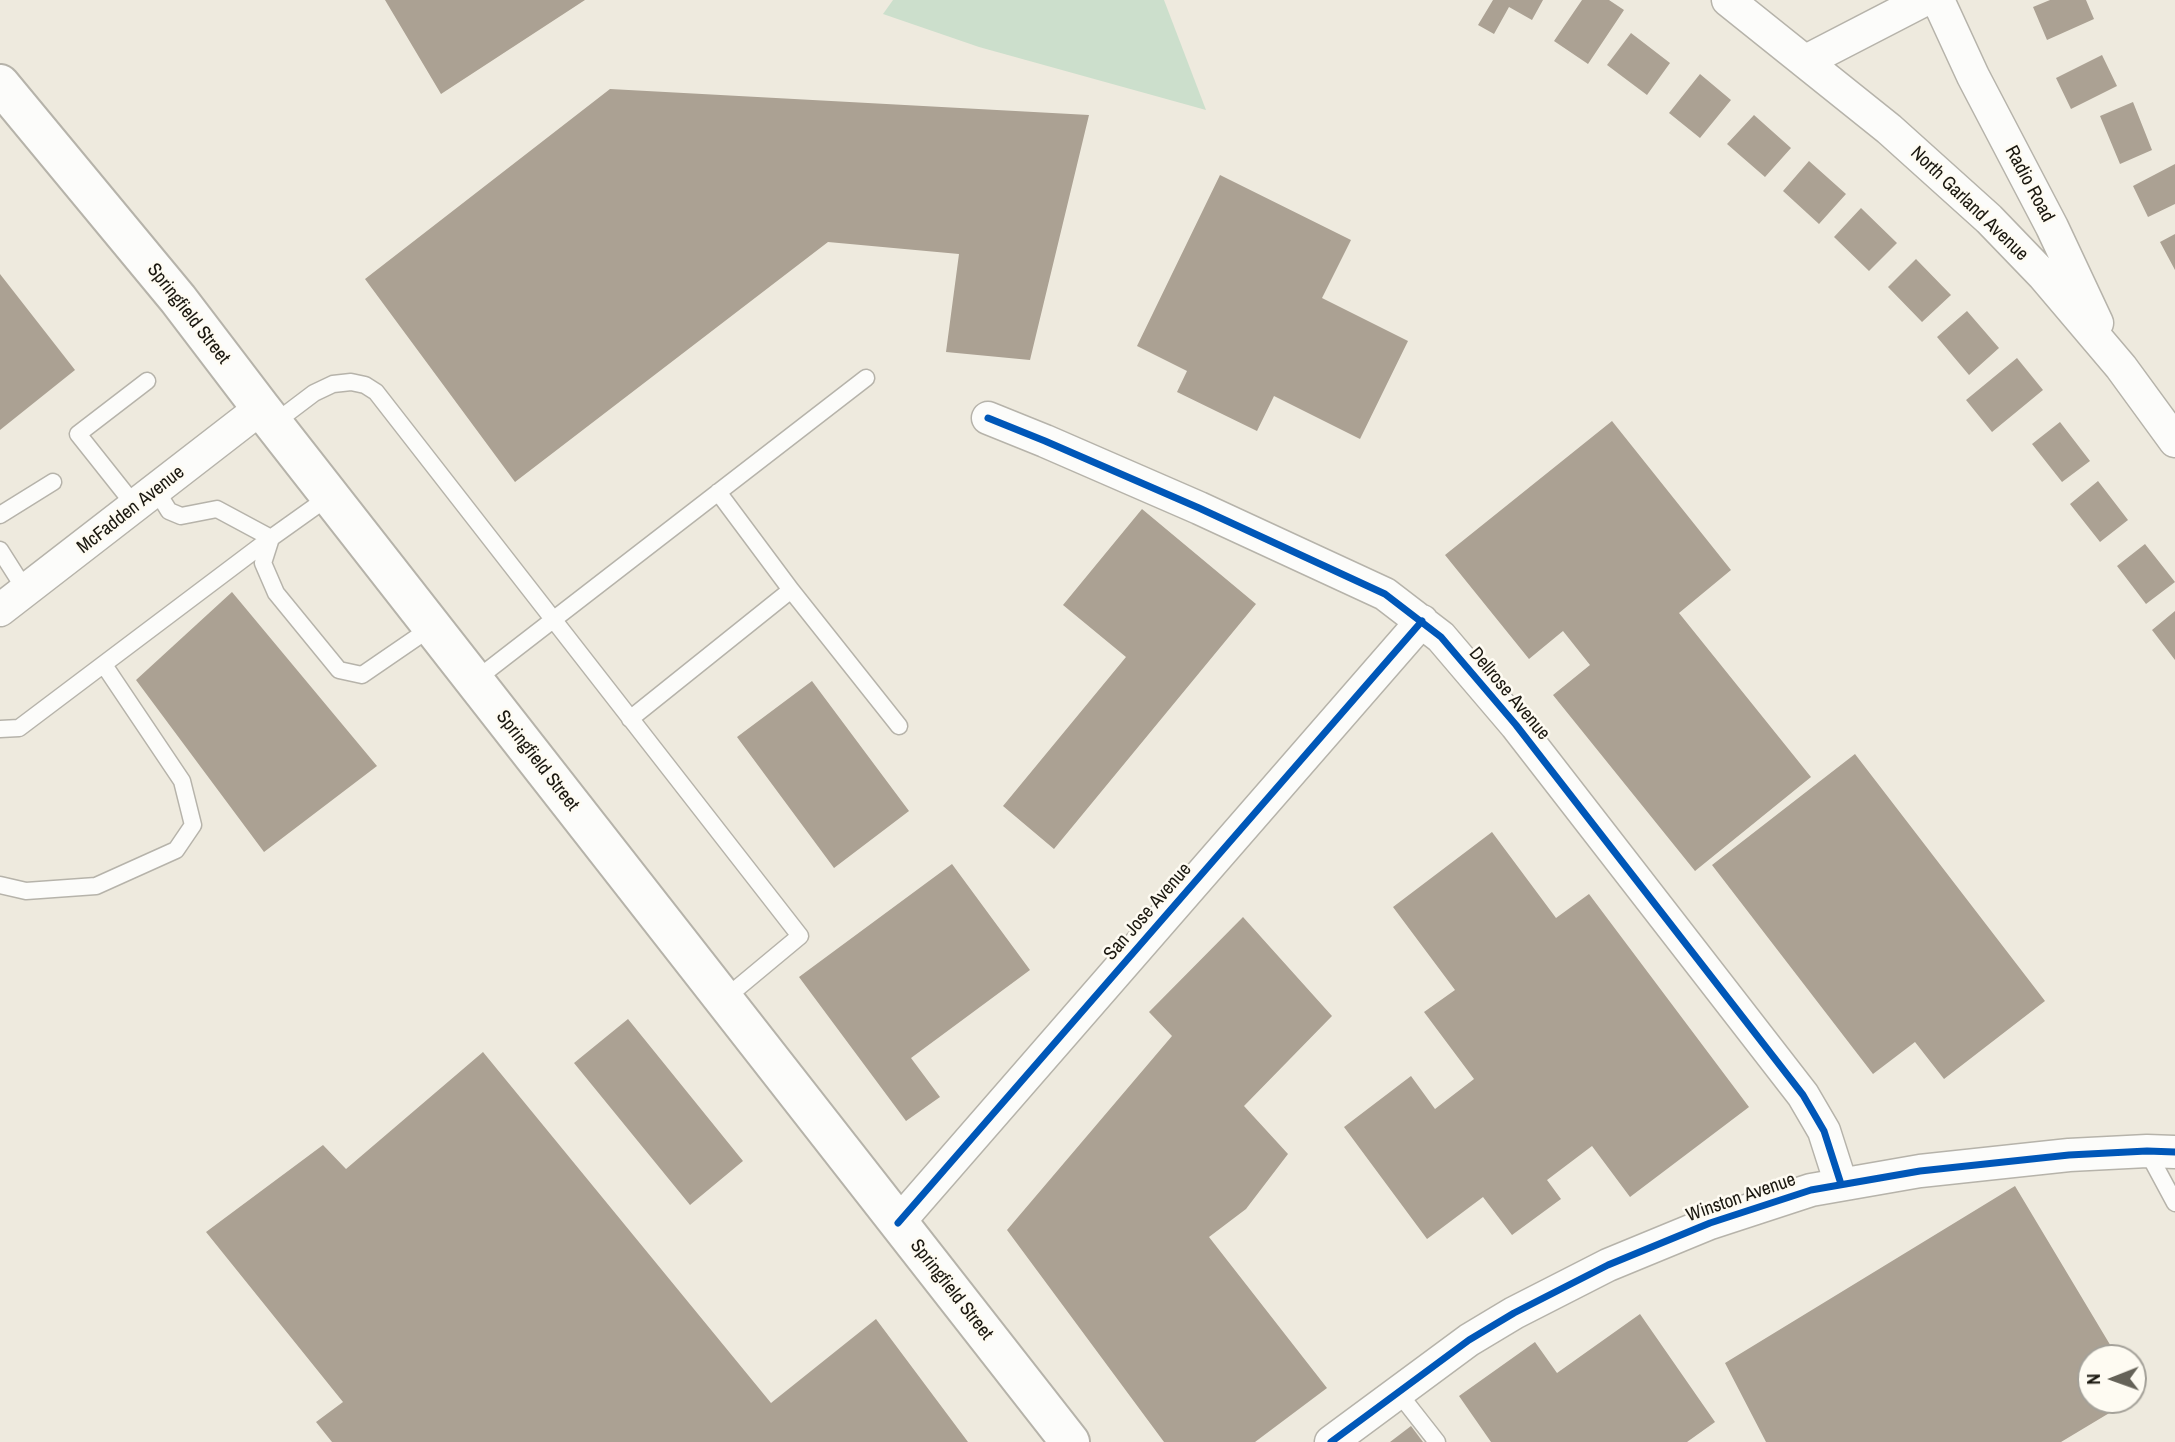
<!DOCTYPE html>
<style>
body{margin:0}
#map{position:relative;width:2175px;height:1442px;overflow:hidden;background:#eeeade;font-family:"Archivo Narrow",sans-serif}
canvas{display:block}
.north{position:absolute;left:2077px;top:1344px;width:70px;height:70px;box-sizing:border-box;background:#fefbf2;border:2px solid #a3a098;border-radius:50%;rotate:269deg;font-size:19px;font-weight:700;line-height:28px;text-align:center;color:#1b1810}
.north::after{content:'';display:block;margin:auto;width:24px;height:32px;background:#656258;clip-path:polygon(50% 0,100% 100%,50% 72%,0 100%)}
</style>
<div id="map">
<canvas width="2175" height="1442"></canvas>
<div class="north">N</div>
</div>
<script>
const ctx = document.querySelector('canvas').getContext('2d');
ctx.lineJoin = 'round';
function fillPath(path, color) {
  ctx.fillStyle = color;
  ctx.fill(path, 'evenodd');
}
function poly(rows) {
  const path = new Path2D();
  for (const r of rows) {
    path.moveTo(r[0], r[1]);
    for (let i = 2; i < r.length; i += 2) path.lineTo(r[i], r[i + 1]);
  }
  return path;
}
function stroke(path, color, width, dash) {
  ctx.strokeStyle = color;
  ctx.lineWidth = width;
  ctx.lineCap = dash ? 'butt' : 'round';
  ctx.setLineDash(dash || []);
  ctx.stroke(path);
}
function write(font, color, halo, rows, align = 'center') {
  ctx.font = font + ' "Archivo Narrow",sans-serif';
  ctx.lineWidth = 5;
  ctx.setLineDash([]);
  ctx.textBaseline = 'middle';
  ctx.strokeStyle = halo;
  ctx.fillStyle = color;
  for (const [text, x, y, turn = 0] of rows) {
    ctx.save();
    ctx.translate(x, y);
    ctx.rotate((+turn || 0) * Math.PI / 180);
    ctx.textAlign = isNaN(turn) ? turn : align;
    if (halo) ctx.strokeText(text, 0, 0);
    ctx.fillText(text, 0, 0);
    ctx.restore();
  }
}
fillPath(poly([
 [893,0,1164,0,1206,110,979,47,883,14]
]), '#ccdfcc');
fillPath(poly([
 [385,0,585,0,441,94],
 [1493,0,1543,0,1532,20,1509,7,1494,34,1478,25],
 [1582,0,1609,0,1624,10,1588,64,1554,41],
 [2050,0,2086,0,2094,19,2047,40,2033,7],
 [1631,33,1670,63,1647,95,1607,65],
 [2102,55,2117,86,2071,109,2056,78],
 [1700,74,1731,100,1700,138,1669,113],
 [610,89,1089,115,1030,360,946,352,959,254,828,242,515,482,365,279],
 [2133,102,2152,150,2120,164,2100,116],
 [1754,115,1791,148,1765,177,1727,144],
 [1809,161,1846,194,1819,224,1783,191],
 [2175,164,2175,204,2148,217,2133,186],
 [1220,175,1351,240,1322,298,1408,341,1360,439,1274,396,1257,431,1177,392,1187,371,1137,346],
 [1861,208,1897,243,1869,271,1834,237],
 [2175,234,2175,270,2160,242],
 [1916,259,1951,295,1922,322,1888,287],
 [0,274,75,370,0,430],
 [1967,311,1999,348,1969,375,1937,337],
 [2017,358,2043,390,1992,432,1966,400],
 [1612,421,1731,570,1679,613,1811,777,1695,871,1553,695,1590,665,1563,631,1529,659,1445,555],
 [2060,422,2090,461,2062,482,2032,444],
 [2098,481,2128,520,2100,542,2070,504],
 [1142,509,1256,604,1054,849,1003,806,1126,657,1063,605],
 [2145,544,2175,582,2146,604,2117,566],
 [232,592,377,766,264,852,136,680],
 [2175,611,2175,660,2152,630],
 [812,681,909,811,834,868,737,737],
 [1855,754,2045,1001,1944,1079,1915,1042,1873,1074,1712,865],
 [1492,832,1556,918,1589,894,1749,1107,1630,1197,1592,1146,1547,1180,1561,1199,1512,1235,1483,1197,1427,1239,1344,1127,1411,1076,1435,1109,1474,1079,1424,1012,1455,990,1393,907],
 [952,864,1030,970,911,1058,940,1097,906,1121,799,977],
 [1243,917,1332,1016,1244,1106,1288,1154,1246,1209,1209,1237,1327,1388,1255,1442,1164,1442,1007,1230,1172,1036,1149,1012],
 [628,1019,743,1161,690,1205,574,1063],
 [483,1052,771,1403,876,1319,968,1442,332,1442,316,1422,343,1402,206,1232,323,1145,346,1169],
 [2015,1186,2118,1358,2091,1358,2091,1400,2131,1400,2061,1442,1766,1442,1725,1363],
 [1640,1314,1715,1422,1687,1442,1491,1442,1459,1396,1535,1342,1557,1373],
 [1411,1426,1423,1442,1390,1442]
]), '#aba193');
const lane = poly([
 [273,424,314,393,333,384,351,382,365,385,376,392,800,936,723,1000],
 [330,496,271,538,263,563,276,593,339,670,362,675,432,627],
 [136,507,78,434,147,381],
 [0,515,53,482],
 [0,550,26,591],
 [791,590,899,726],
 [474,681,866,378],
 [630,719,791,590,718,492],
 [0,729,19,728,271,538,217,509,181,516,169,511,156,490],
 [0,885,26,891,96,886,176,850,193,825,182,781,104,665],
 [2147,1151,2175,1203],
 [1397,1391,1437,1442]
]);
const street = poly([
 [1728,0,1889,129,1989,219,2043,275,2121,367,2175,441],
 [1938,0,1973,76,2052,227,2097,323],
 [1806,61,1924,0],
 [988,418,1045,441,1199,508,1385,594,1441,637,1516,725,1803,1095,1824,1131,1841,1184],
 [0,610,261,408],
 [898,1223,1422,621],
 [1331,1442,1469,1340,1514,1313,1608,1265,1710,1223,1811,1190,1920,1171,2069,1155,2147,1151,2175,1152]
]);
const secondary = poly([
 [0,84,178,299,261,408,1070,1442]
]);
stroke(lane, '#b6b3aa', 19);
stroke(street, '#b6b3aa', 35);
stroke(secondary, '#b6b3aa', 42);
stroke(lane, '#fcfcfa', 16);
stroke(street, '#fcfcfa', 32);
stroke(secondary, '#fcfcfa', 38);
stroke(poly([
 [988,418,1045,441,1199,508,1385,594,1441,637,1516,725,1803,1095,1824,1131,1841,1184],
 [898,1223,1422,621],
 [1331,1442,1469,1340,1514,1313,1608,1265,1710,1223,1811,1190,1920,1171,2069,1155,2147,1151,2175,1152]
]), '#0057b8', 7);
write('19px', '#1b1810', '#fefbf2', [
 ["Radio Road",2029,184,62],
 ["North Garland Avenue",1969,204,44],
 ["Springfield Street",188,314,52],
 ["McFadden Avenue",131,510,-38],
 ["Dellrose Avenue",1509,694,50],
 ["Springfield Street",537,761,52],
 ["San Jose Avenue",1148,912,-49],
 ["Winston Avenue",1741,1198,-19],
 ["Springfield Street",951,1290,52]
]);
</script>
